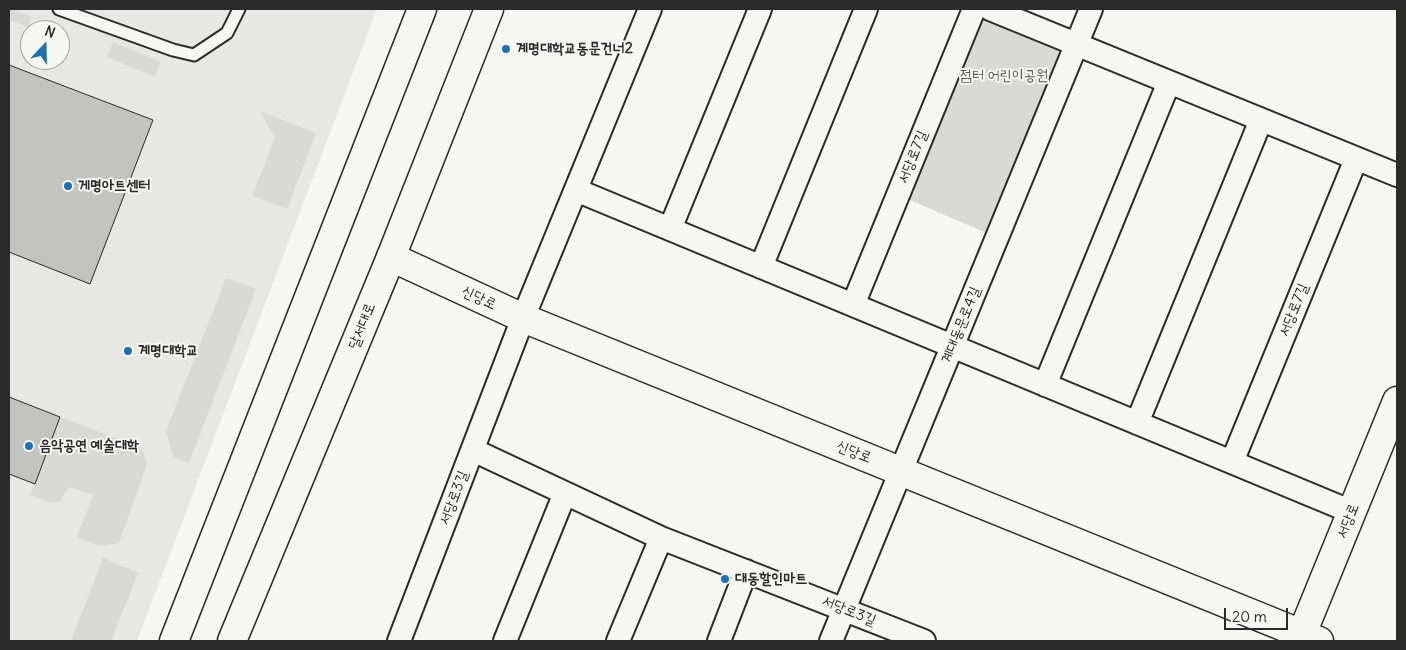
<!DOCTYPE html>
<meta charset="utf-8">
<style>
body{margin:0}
#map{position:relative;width:1406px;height:650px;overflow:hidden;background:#f6f6f2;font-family:Delius,sans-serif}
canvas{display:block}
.frame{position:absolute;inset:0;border:10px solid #2b2b2b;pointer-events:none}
.north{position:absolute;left:20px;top:20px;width:50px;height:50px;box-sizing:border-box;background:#f6f6f2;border:1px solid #a5a5a2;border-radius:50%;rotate:21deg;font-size:14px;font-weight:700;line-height:20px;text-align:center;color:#2b2b2b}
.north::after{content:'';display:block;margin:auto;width:18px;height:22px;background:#1f6fb2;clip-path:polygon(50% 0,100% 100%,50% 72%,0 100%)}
.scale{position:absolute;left:1224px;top:608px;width:64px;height:22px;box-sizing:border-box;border:2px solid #2b2b2b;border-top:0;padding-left:6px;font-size:15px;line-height:18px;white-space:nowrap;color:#2b2b2b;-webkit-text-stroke:4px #f6f6f2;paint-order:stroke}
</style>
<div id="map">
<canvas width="1406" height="650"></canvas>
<div class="frame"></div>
<div class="north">N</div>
<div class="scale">20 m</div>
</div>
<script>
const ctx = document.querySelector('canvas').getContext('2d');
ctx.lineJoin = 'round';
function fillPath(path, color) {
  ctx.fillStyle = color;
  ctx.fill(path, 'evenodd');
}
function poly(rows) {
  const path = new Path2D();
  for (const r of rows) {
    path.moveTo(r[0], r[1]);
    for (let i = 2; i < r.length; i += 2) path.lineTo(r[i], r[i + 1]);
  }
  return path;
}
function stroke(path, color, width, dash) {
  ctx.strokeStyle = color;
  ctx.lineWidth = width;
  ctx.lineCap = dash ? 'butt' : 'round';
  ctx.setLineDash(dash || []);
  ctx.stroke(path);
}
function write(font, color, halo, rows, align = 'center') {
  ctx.font = font + ' Delius,"Poor Story",sans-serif';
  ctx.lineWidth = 4;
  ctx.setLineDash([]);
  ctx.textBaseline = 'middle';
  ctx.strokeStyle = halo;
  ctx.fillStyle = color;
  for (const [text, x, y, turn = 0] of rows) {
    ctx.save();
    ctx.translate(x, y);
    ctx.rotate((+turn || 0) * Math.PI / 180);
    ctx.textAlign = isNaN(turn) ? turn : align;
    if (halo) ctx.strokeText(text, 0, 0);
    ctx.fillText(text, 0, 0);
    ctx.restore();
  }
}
fillPath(poly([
 [9,9,377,9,137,641,9,641],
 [30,30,60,30,60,60,30,60]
]), '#e7e7e3');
fillPath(poly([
 [9,9,32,17,29,27,9,20],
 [978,11,1068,48,989,234,903,197],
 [113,42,161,62,155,77,107,57],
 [260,111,316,133,287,209,252,196,275,138],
 [226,278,256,289,189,463,173,457,166,431],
 [60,417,142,448,147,464,119,543,100,546,77,537,93,495,69,487,60,501,53,503,30,495],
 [103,558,138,573,111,641,71,641]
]), '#d9d9d5');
const building = poly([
 [9,65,153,120,90,284,9,252,9,65],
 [9,397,60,417,35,484,9,474,9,397]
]);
fillPath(building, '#c3c3c0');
stroke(building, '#2b2b2b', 1);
const service = poly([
 [59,9,173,50,194,55,227,33,239,9]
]);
const minor = poly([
 [990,9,1397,175],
 [576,190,1352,512],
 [670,229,760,9],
 [761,267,866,9],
 [853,305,974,9],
 [1045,385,1169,82],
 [1137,423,1261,120],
 [473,450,661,538,924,641],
 [1232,462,1356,159],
 [399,641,523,318,650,9],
 [505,641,565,493],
 [618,641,661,538],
 [719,641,746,571],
 [831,641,1091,9]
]);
const tertiary = poly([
 [391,257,523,318,1319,641],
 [1299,641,1397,401]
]);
const secondary = poly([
 [174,641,422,9],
 [232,641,391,257,489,9]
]);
stroke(service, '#2b2b2b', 15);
stroke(minor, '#2b2b2b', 26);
stroke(tertiary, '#2b2b2b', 31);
stroke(secondary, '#2b2b2b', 31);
stroke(service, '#f6f6f2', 11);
stroke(minor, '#f6f6f2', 22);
stroke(tertiary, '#f6f6f2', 28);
stroke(secondary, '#f6f6f2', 28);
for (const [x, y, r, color] of [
 [506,49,5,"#1f6fb2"],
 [68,186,5,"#1f6fb2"],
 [128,351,5,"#1f6fb2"],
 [29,446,5,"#1f6fb2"],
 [725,579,5,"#1f6fb2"]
]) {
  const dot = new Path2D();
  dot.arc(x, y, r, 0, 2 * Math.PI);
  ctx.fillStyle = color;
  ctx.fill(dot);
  stroke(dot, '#f6f6f2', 2);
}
write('bold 15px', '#2b2b2b', '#f6f6f2', [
 ["계명대학교동문건너2",516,49],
 ["게명아트센터",78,186],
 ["계명대학교",138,351],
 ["음악공연 예술대학",39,446],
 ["대동할인마트",735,579]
], 'left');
write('15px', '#565656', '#f6f6f2', [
 ["점터 어린이공원",1004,76]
]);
write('15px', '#2b2b2b', '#f6f6f2', [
 ["서당로7길",913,157,-68],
 ["신당로",479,298,25],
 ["서당로7길",1294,310,-68],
 ["계대동문로4길",961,325,-68],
 ["달서대로",362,326,-68],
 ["신당로",854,452,22],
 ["서당로3길",454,498,-69],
 ["서당로",1348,521,-68],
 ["서당로3길",849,611,22]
]);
</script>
